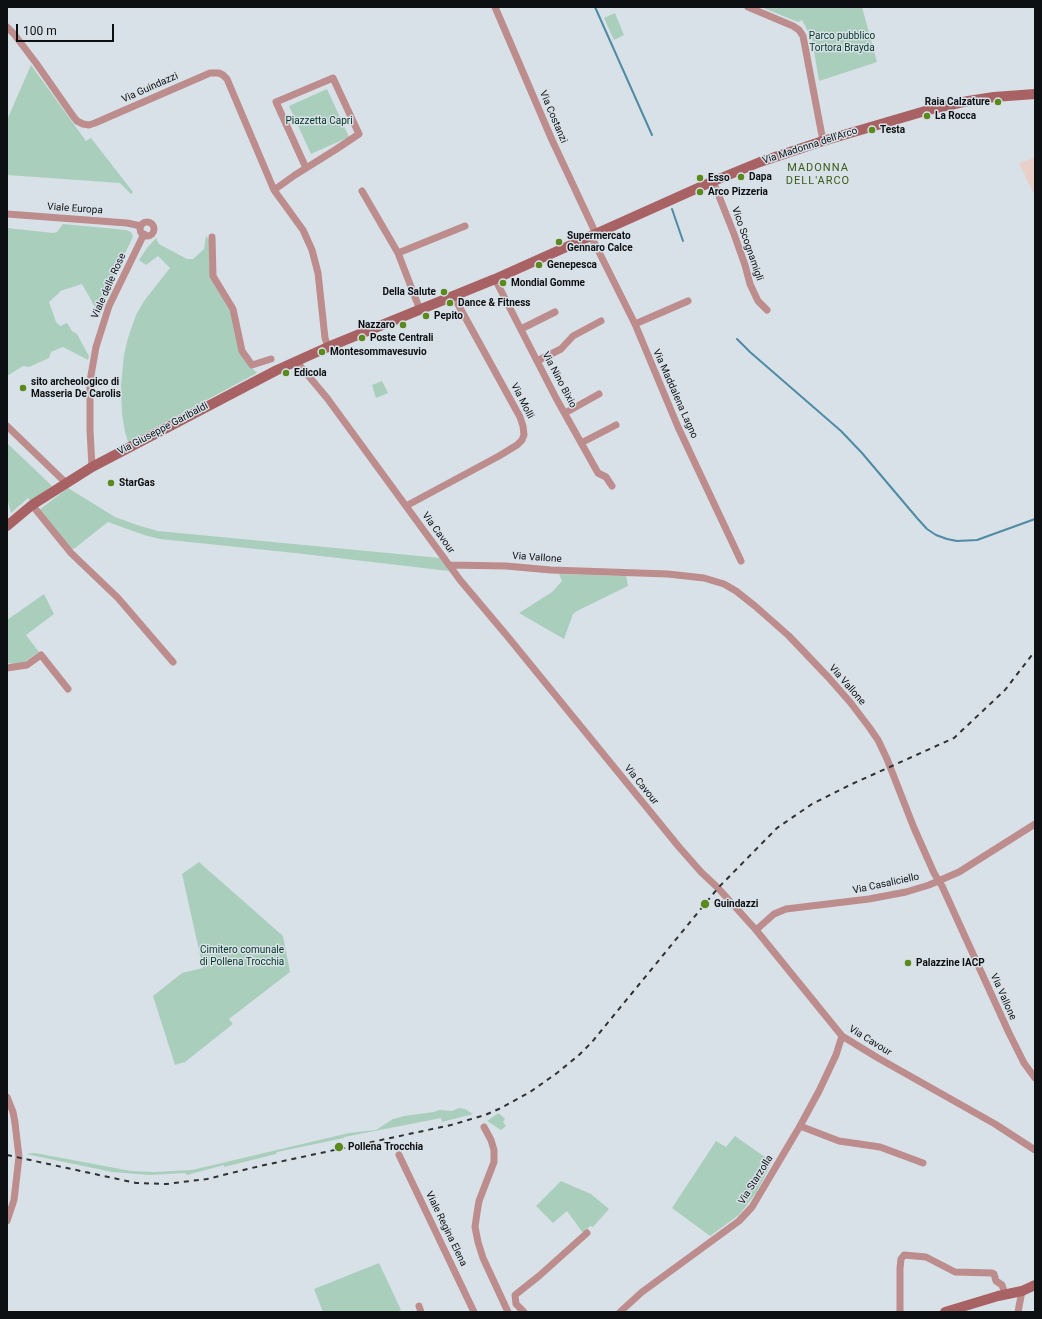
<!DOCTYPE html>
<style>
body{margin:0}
#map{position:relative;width:1042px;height:1319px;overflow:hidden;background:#d8e1e8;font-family:Roboto,sans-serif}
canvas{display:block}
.frame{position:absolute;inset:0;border:8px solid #0d1012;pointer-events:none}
.scale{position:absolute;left:16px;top:24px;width:98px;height:18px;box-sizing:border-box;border:2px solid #0d1012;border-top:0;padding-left:5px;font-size:12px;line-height:14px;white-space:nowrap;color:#0d1012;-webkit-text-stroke:3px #d8e1e8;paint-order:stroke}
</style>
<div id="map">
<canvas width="1042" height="1319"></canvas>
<div class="frame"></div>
<div class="scale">100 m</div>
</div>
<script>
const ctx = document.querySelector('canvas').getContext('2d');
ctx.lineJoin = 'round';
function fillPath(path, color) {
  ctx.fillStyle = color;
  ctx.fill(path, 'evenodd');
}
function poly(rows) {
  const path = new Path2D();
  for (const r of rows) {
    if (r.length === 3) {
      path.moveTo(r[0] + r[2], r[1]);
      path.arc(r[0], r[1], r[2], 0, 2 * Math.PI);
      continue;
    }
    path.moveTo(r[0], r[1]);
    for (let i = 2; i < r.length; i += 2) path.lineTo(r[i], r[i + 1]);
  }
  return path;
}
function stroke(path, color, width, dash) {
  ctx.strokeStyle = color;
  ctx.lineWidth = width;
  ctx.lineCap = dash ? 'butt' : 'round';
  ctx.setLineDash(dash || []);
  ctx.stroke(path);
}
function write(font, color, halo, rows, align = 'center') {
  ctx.font = font + ' Roboto,sans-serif';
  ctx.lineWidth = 3;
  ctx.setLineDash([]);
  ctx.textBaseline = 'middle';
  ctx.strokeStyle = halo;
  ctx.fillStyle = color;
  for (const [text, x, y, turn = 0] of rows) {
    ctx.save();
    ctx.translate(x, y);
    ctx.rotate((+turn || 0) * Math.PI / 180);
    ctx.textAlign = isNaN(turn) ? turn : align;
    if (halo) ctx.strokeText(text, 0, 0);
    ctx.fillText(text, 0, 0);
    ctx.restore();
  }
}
fillPath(poly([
 [1035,158,1035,196,1019,163]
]), '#e8cfc7');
fillPath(poly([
 [761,7,862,7,877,62,819,81,812,39,802,20,798,22],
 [615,13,624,35,614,40,604,18],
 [31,65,86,141,91,138,133,192,131,194,120,183,7,175,7,120],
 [327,89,349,137,311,154,289,106],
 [63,224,126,230,131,232,133,236,132,239,114,276,100,316,82,284,60,291,59,293,49,302,56,322,60,326,67,323,72,331,77,334,89,356,88,360,63,347,60,348,51,352,49,358,29,367,23,366,7,376,7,228,53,233,57,232],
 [206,236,209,240,210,270,232,313,251,367,257,373,128,442,125,432,122,414,121,385,124,355,128,338,136,315,144,301,170,268,158,256,146,265,139,260,147,248,156,238,159,244,187,259,193,259,204,249],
 [382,381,388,393,376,398,372,385],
 [7,443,52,486,31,501,28,498,11,513,7,498],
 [68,488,115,517,137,525,158,531,440,558,449,571,295,553,160,539,144,535,108,522,75,548,72,549,39,510],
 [559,574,626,576,628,586,577,611,573,614,564,639,519,613,552,592,562,581],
 [44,594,54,614,26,635,39,652,23,663,14,664,7,663,7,620],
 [199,862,283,936,290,972,229,1019,233,1024,185,1062,175,1065,153,996,182,973,203,968,182,874],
 [459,1108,465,1109,473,1114,442,1122,441,1118,344,1137,344,1138,277,1152,276,1154,224,1167,224,1165,187,1175,185,1173,150,1175,112,1172,26,1154,35,1153,131,1171,153,1172,192,1170,349,1133,376,1130,393,1119,404,1116,434,1112,439,1110,452,1111],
 [497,1114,500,1114,505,1119,503,1122,506,1126,501,1130,487,1121],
 [735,1136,772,1162,756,1193,739,1215,710,1236,672,1208,716,1141,726,1147],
 [561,1181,591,1194,609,1209,593,1227,590,1226,583,1233,567,1211,553,1223,536,1206],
 [379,1263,401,1310,396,1312,323,1312,314,1289]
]), '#aacebc');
stroke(poly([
 [595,7,652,135],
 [672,209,683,241],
 [737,339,750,352,841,431,862,453,917,518,927,529,936,535,947,539,957,541,977,540,1035,519]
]), '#4f8ba4', 2);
stroke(poly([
 [495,7,552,140,596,234],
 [748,7,793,26,799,30,803,36,823,141],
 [7,27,14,34,36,63,73,116,77,121,83,124,89,125,95,123,210,73,219,73,223,75,227,79,274,190,303,230,312,250,318,273,325,338,328,347],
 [713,181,734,234,745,265,750,284,758,301,767,310],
 [274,190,295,175,335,150,359,134,333,78,276,102,306,168],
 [362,191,398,253,420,310],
 [7,214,127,223,141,226],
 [147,229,7],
 [591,236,635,324,678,427,741,561],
 [212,237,213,276,233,309,242,351,252,365,271,359],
 [398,253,465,226],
 [495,279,556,398,598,473,606,477,612,486],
 [635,324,688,301],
 [521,329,555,312],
 [296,361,327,398,460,580,508,637,679,847,701,872,718,888,756,930,842,1036,878,1058,995,1124,1035,1150],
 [537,361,561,349,573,336,601,321],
 [565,413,599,394],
 [7,426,65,482],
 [581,443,616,425],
 [92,467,90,430,90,381,96,347,109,306,144,234],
 [32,505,71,553,118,598,173,662],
 [406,506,499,456,517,445,522,440,524,435,523,426,520,417,454,297],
 [449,565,506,566,551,570,668,574,704,578,724,584,736,591,755,606,789,636,828,677,850,702,869,727,878,740,887,759,914,828,934,873,942,886,1009,1033,1024,1063,1035,1078],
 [7,668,27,665,41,655,68,689],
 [756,930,774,914,786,909,869,899,906,892,929,885,959,872,1035,824],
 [7,1097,13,1112,15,1123,19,1157,14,1200,7,1221],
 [800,1126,839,1141,880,1147,923,1163],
 [484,1127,491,1140,494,1150,494,1162,479,1201,477,1213,475,1227,478,1242,483,1258,508,1312],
 [399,1155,474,1312],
 [419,1306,421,1312],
 [524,1312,516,1304,515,1295,539,1276,587,1233],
 [620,1312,642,1292,739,1221,752,1207,800,1126,819,1091,836,1055,842,1036],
 [900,1312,900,1268,901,1259,904,1255,926,1257,955,1272,992,1273,994,1274,996,1281,1002,1285,1005,1294],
 [1018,1312,1022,1291]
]), '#bd8c8c', 7);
stroke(poly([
 [7,526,32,505,92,467,277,370,328,347,495,279,709,183,760,162,823,141,932,109,968,101,994,97,1035,94],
 [945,1312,998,1296,1022,1291,1035,1285]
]), '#a86264', 10);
stroke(poly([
 [7,1155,136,1183,166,1184,207,1179,260,1166,451,1125,485,1115,501,1108,530,1092,557,1073,579,1055,592,1042,718,888,777,828,812,804,852,784,954,738,1005,690,1035,651]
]), '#2e3235', 2, [5, 5]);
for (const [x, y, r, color] of [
 [998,102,4,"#5a891c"],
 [927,116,4,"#5a891c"],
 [872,130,4,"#5a891c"],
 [741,177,4,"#5a891c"],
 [700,178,4,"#5a891c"],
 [700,192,4,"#5a891c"],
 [559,242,4,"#5a891c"],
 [539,265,4,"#5a891c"],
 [503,283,4,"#5a891c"],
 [444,292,4,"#5a891c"],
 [450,303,4,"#5a891c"],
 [426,316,4,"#5a891c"],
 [403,325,4,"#5a891c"],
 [362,338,4,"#5a891c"],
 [322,352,4,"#5a891c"],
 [286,373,4,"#5a891c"],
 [23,388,4,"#5a891c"],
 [111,483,4,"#5a891c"],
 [705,904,5,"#5a891c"],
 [908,963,4,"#5a891c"],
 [339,1147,5,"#5a891c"]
]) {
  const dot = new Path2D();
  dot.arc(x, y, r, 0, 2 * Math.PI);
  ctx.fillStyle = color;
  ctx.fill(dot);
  stroke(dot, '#d8e1e8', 1.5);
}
write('10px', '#043724', '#d8e1e8', [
 ["Parco pubblico",842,36],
 ["Tortora Brayda",842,48],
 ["Piazzetta Capri",319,121],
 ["Cimitero comunale",242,950],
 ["di Pollena Trocchia",242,962]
]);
write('10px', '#0d1012', '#d8e1e8', [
 ["Via Guindazzi",150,88,-24],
 ["Via Costanzi",553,117,67],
 ["Via Madonna dell'Arco",810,146,-18],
 ["Viale Europa",75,209,4],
 ["Vico Scognamigli",747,244,71],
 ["Viale delle Rose",109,286,-66],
 ["Via Nino Bixio",559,380,62],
 ["Via Maddalena Lagno",675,394,66],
 ["Via Molli",522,401,63],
 ["Via Giuseppe Garibaldi",163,429,-28],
 ["Via Cavour",438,533,54],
 ["Via Vallone",537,558,4],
 ["Via Vallone",847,685,49],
 ["Via Cavour",641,785,51],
 ["Via Casaliciello",886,884,-12],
 ["Via Vallone",1003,997,66],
 ["Via Cavour",870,1041,32],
 ["Via Starzolla",756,1180,-58],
 ["Viale Regina Elena",446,1229,64]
]);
write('bold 10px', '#0d1012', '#d8e1e8', [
 ["Raia Calzature",990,102,"right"],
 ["La Rocca",935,116],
 ["Testa",880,130],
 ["Dapa",749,177],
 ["Esso",708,178],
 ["Arco Pizzeria",708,192],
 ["Supermercato",567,236],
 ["Gennaro Calce",567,248],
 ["Genepesca",547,265],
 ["Mondial Gomme",511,283],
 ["Della Salute",436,292,"right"],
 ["Dance & Fitness",458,303],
 ["Pepito",434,316],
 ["Nazzaro",395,325,"right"],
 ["Poste Centrali",370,338],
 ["Montesommavesuvio",330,352],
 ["Edicola",294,373],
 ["sito archeologico di",31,382],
 ["Masseria De Carolis",31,394],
 ["StarGas",119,483],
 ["Guindazzi",714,904],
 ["Palazzine IACP",916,963],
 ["Pollena Trocchia",348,1147]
], 'left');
ctx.letterSpacing = '1px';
write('11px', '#3b5a17', '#d8e1e8', [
 ["MADONNA",818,168],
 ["DELL'ARCO",818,181]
]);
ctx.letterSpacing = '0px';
</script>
